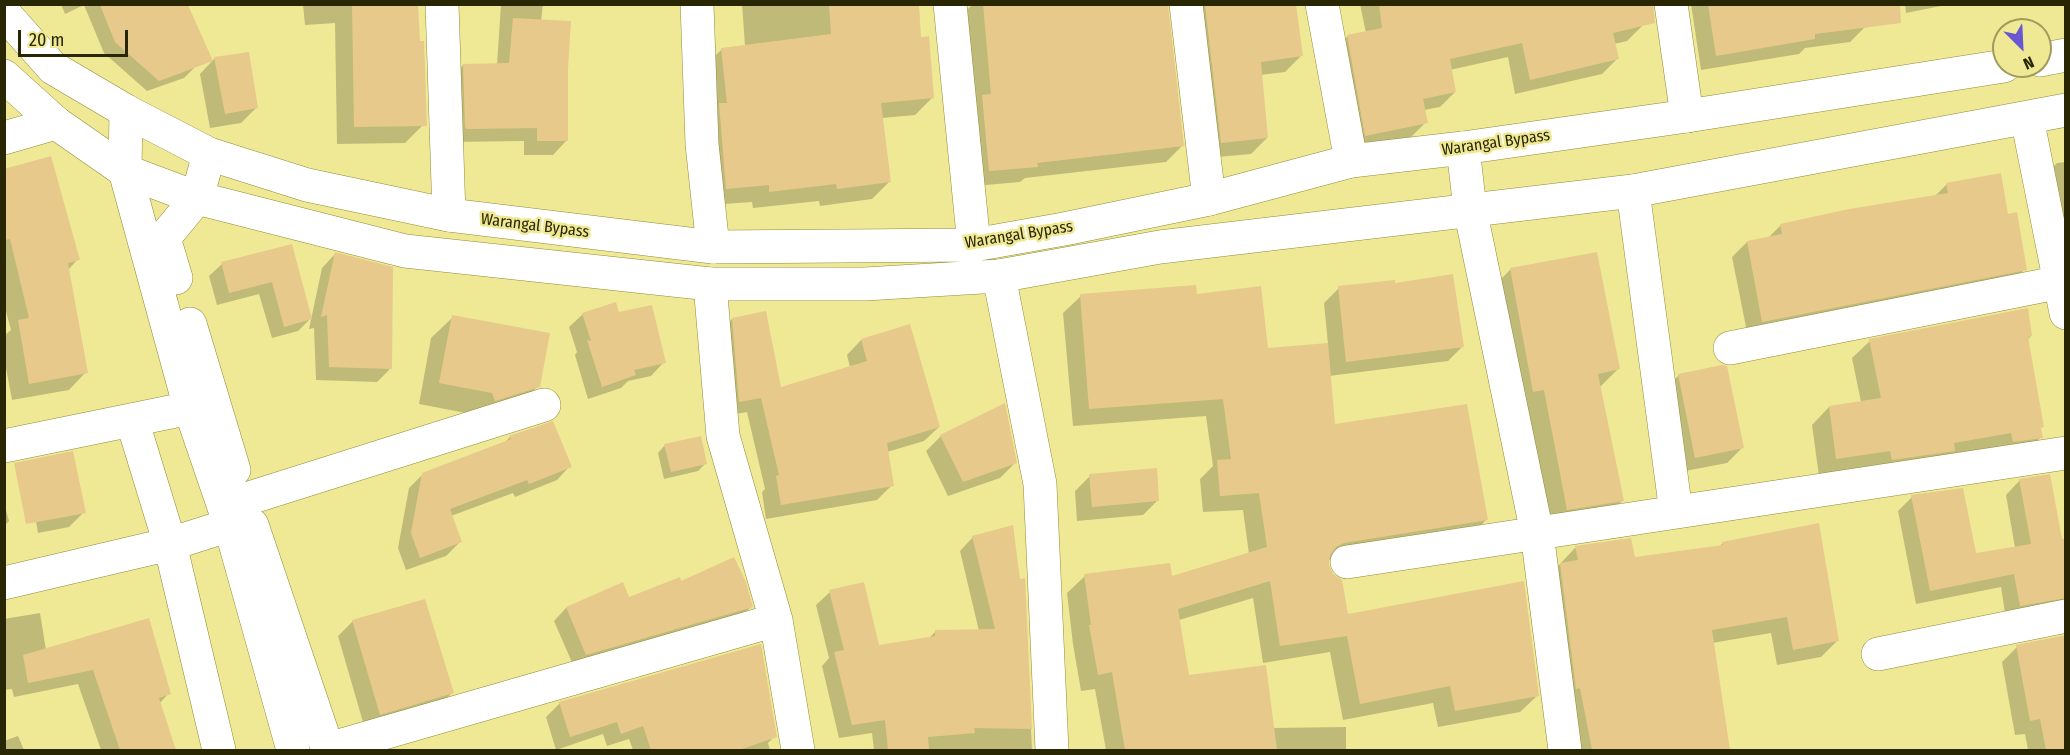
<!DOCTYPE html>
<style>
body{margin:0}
#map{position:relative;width:2070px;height:755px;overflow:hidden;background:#efe996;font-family:"Fira Sans Condensed",sans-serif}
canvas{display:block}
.frame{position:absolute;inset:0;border:6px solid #292603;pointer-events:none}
.north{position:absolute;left:1992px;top:18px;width:60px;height:60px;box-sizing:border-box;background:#efe996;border:2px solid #a09b5b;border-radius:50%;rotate:156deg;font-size:16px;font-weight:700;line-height:24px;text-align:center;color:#292603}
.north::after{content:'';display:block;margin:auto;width:21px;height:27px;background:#6857d1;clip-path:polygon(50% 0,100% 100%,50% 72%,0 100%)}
.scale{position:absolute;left:18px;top:30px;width:110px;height:27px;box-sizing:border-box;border:3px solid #292603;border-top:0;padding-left:8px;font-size:18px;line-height:21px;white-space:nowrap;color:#292603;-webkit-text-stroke:4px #efe996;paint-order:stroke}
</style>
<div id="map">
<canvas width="2070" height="755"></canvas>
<div class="frame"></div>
<div class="north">N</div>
<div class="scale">20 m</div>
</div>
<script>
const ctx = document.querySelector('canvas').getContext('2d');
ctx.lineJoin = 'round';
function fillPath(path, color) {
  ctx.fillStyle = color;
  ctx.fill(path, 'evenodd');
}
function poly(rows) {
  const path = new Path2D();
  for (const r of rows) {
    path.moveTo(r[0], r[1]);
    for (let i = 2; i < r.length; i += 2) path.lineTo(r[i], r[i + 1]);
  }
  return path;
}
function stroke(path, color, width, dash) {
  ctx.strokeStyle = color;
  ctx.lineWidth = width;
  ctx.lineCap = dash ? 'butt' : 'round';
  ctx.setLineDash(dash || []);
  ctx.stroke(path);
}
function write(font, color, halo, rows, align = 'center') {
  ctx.font = font + ' "Fira Sans Condensed",sans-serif';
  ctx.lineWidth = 5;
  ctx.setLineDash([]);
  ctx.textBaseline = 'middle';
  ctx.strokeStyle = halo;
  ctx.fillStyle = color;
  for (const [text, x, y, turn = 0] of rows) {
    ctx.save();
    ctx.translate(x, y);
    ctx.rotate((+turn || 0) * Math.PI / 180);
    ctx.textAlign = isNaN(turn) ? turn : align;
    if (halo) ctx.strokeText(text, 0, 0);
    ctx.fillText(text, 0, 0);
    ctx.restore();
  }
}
fillPath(poly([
 [61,4,169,4,195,67,184,78,147,91,104,53,84,5,65,14],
 [303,4,416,4,423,125,405,143,337,144,335,23,305,25],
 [501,4,543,4,541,21,566,69,567,140,553,155,524,155,524,141,452,142,449,80,463,65,497,65],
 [742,4,918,4,920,38,932,98,915,115,882,118,889,182,872,199,820,206,819,201,753,208,752,202,709,205,705,66,722,49,745,46],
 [973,4,1166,4,1182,146,1166,162,1025,178,1020,182,974,186,966,11],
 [1180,4,1294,4,1301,56,1285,72,1260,75,1267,138,1251,154,1206,158],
 [1360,4,1637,4,1642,26,1627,41,1614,44,1617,59,1602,74,1515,94,1508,57,1450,70,1455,92,1440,107,1424,110,1426,122,1411,137,1351,150,1332,51,1348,36,1366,33],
 [1691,4,1862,4,1865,27,1850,42,1805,48,1799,54,1701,70],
 [1905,4,1951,4,1906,13],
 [215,58,256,108,241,123,210,128,200,74],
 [2066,162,2066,238,2039,181,2057,163],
 [4,170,78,259,68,270,86,372,69,390,12,400,4,357,4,336,11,330,4,304],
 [1947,184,2007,216,2025,269,2010,284,1748,337,1732,257,1747,242,1768,238,1781,225,1934,197],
 [291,246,310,319,298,331,272,338,259,294,217,305,209,276,222,264],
 [335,254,390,369,377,382,316,380,314,328,309,329,322,268],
 [1511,269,1618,369,1600,387,1622,501,1604,518,1550,527,1493,287],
 [1394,285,1463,346,1448,361,1329,376,1333,426,1486,520,1469,537,1328,560,1327,566,1347,616,1538,695,1520,712,1438,727,1433,703,1343,720,1330,652,1263,663,1253,598,1179,620,1188,676,1272,728,1346,727,1346,750,1106,750,1095,689,1081,691,1073,644,1067,593,1085,576,1170,578,1249,554,1243,510,1203,512,1200,479,1213,466,1206,416,1073,426,1063,313,1081,296,1196,296,1267,350,1328,344,1324,303,1339,288],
 [618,313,664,362,651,376,628,381,621,388,588,399,575,355,577,352,569,327,583,314],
 [453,317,538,386,517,408,471,414,419,404,431,338],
 [732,319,780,389,850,367,847,355,861,340,939,427,924,441,887,452,892,485,877,500,766,519,762,492,765,489,747,412,725,416,718,334],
 [2031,336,2027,340,2041,437,2024,455,1819,476,1812,425,1829,407,1861,402,1852,358,1870,341],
 [1679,375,1742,448,1727,463,1680,472,1664,390],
 [941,436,1015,463,1000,478,948,496,926,451],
 [510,437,570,466,557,480,515,497,513,493,451,516,460,542,446,556,406,570,398,548,409,488,423,474,503,444],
 [665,445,705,464,698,471,664,479,658,453],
 [28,474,84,512,69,527,38,533],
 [1090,476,1158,500,1143,515,1077,521,1075,491],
 [2020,480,2061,540,2066,540,2066,608,2006,619,2001,587,1916,604,1898,511,1912,497,1974,555,2015,548,2006,495],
 [4,503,9,521,4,526],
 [973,537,1019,580,1024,580,1032,750,874,750,872,733,839,738,822,666,829,658,816,605,830,592,878,646,928,639,936,631,979,631,960,551],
 [1723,543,1837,641,1821,657,1777,665,1771,633,1712,643,1729,750,1573,750,1544,581,1575,548,1634,559,1719,547],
 [681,583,751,607,738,619,574,667,554,621,566,608,622,584,628,599],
 [40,613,46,650,169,693,159,704,175,750,101,750,78,684,14,697,12,689,4,690,4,619],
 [353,621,452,693,437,708,365,729,338,636],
 [2066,637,2066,750,2028,750,2025,734,2015,735,2002,662,2017,647],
 [560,703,775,736,768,743,770,750,633,750,629,739,607,746,603,734,556,750,546,717],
 [18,736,24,750,4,750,4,741]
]), '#0003');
fillPath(poly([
 [352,4,418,4,420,41,424,41,427,126,354,127],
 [829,4,919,4,921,37,929,36,934,98,881,103,891,182,837,189,836,184,769,192,769,185,726,189,719,103,727,103,721,48,831,34],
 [983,4,1168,4,1184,146,1037,163,1038,167,989,171,982,95,991,94],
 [1205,4,1296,4,1303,56,1261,62,1268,138,1221,143],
 [1379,4,1653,4,1655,23,1613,33,1619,59,1530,80,1522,43,1450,59,1456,92,1423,99,1428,123,1365,136,1347,35,1382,28],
 [1708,4,1900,4,1901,23,1815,34,1815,39,1716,56],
 [100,5,188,5,213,61,159,81,115,42],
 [513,18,571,21,568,69,568,141,537,141,537,128,466,129,465,125,463,64,509,63],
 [249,52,258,108,225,114,214,57],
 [51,156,80,260,68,263,88,373,29,384,18,320,29,318,10,239,4,240,4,169],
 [2001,173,2008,214,2017,212,2027,270,1762,322,1747,241,1782,234,1780,224,1849,209,1948,193,1946,183],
 [292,244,312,319,284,327,272,282,229,293,221,262],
 [335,252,393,267,392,369,329,367,327,315,321,317],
 [1597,252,1620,369,1598,374,1624,501,1567,510,1544,390,1533,392,1510,268],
 [1453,274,1464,347,1346,362,1338,286,1395,280,1395,283],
 [1196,285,1197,294,1261,286,1268,348,1328,343,1335,424,1467,404,1488,520,1344,543,1336,547,1330,555,1329,565,1333,574,1342,580,1348,614,1524,581,1539,696,1455,711,1450,686,1360,704,1347,636,1280,646,1270,581,1178,609,1189,675,1266,665,1277,750,1125,750,1112,672,1098,675,1089,625,1091,625,1084,574,1170,563,1172,576,1267,547,1259,493,1220,496,1217,460,1231,459,1223,399,1089,409,1080,294],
 [616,302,619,312,652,305,666,363,634,370,636,375,602,387,587,340,591,341,582,313],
 [2028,308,2032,336,2028,337,2044,427,2041,428,2043,438,2013,442,2011,433,1954,443,1955,451,1892,460,1890,451,1836,459,1829,406,1881,398,1869,339],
 [766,311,781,387,867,361,861,339,910,324,940,427,887,443,894,486,781,505,776,476,779,475,761,398,739,402,732,318],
 [452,315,550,333,540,387,495,401,492,393,439,383],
 [1722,365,1727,366,1744,448,1695,458,1678,374],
 [1005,403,1017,463,963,482,940,435],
 [553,421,572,467,529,484,527,480,450,509,462,542,420,558,411,533,422,473,511,439,509,436],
 [701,436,707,464,671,472,664,444],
 [73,451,86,513,26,524,14,463],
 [1157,468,1159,501,1092,507,1089,474],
 [2050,474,2062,539,2066,538,2066,598,2020,606,2014,574,1930,591,1911,495,1963,488,1976,553,2031,544,2019,479],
 [1819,523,1839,641,1793,650,1787,617,1712,630,1730,750,1592,750,1580,688,1576,689,1560,563,1578,560,1575,546,1631,538,1635,557,1723,545,1722,542],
 [1013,525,1020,579,1025,578,1032,729,974,728,975,733,928,737,929,750,888,750,885,720,852,725,834,652,844,650,829,590,864,582,879,645,935,636,935,630,995,629,972,536],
 [734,557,746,582,753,607,586,655,566,607,623,582,629,597,680,577,681,581],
 [425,599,454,693,380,715,352,620],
 [149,618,171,694,159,698,176,750,120,750,93,670,28,683,23,655],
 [2066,635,2066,750,2046,750,2040,719,2030,721,2016,645],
 [761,644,777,737,739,750,651,750,643,726,621,734,617,722,570,737,559,702]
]), '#e7c98b');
const minor = poly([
 [442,4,449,215],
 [697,4,702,144,713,247],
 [950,4,974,245],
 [1186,4,1209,199],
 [1322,4,1351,161],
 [1671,4,1687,116],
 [126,111,125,171,190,408,230,525,293,750],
 [2027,118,2066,313],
 [4,138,56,123],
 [1463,148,1470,209,1537,533,1565,750],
 [1633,191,1676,512],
 [999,276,1040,484,1052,750],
 [176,278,164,238,197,198,209,154],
 [710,284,723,436,776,620,798,750],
 [190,324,234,470],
 [1730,348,2066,281],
 [132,420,170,544,219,750],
 [4,446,190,408],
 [243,500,544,405],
 [252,525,328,750],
 [1347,562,2066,453],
 [4,583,170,544,230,525],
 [1878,654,2066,616],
 [328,749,776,620]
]);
const major = poly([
 [4,13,53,68,126,111,209,154,307,185,449,215,713,247,974,245,1064,229,1209,199,1351,161,1463,148,1687,116,2004,66],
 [2040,60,2066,55],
 [4,76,56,123,125,171,197,198,405,251,710,284,865,284,999,276,1160,247,1633,191,2066,110]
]);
stroke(minor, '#918b38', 34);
stroke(major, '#918b38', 34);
stroke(minor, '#fff', 33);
stroke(major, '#fff', 33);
write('16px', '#292603', '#efe996', [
 ["Warangal Bypass",1496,143,-8],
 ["Warangal Bypass",535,226,7],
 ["Warangal Bypass",1019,235,-9]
]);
</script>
